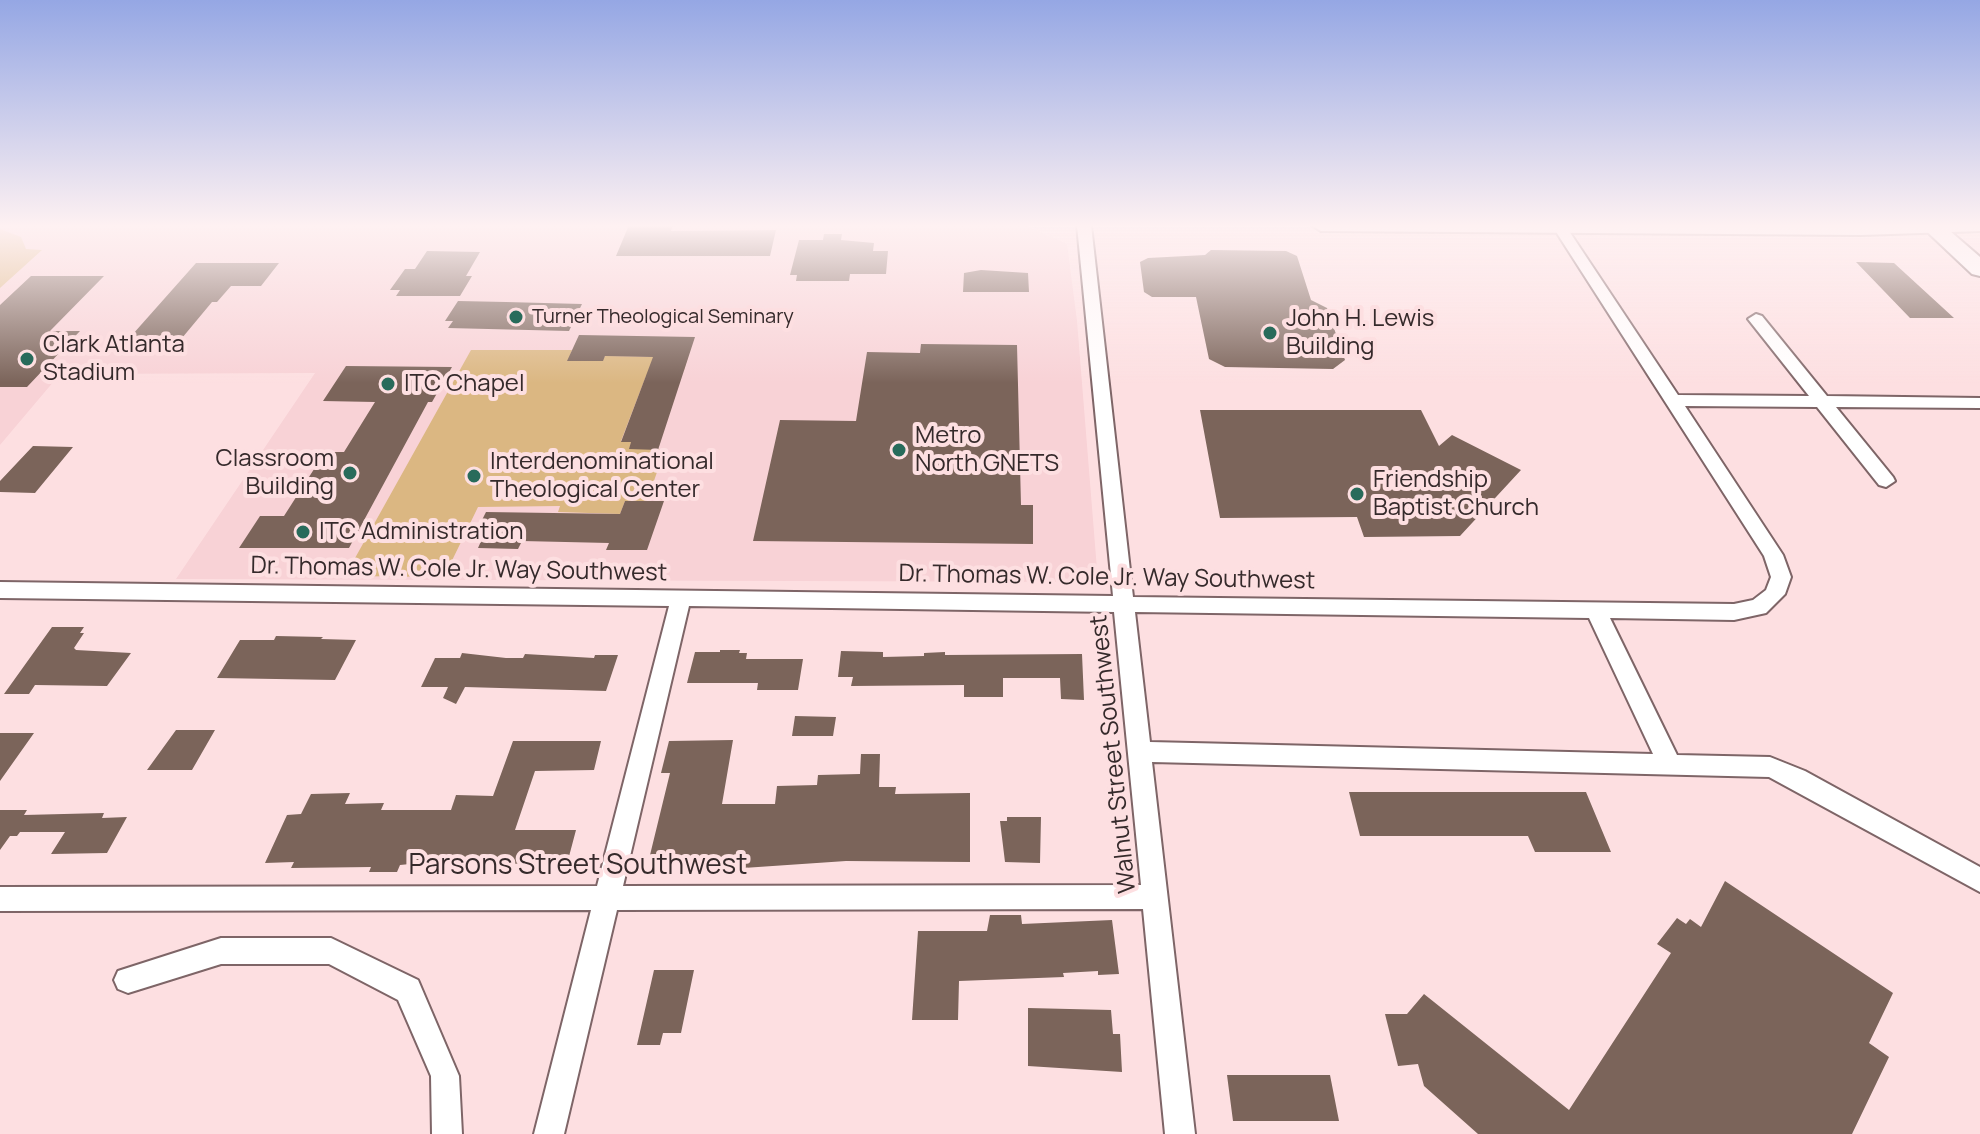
<!DOCTYPE html>
<style>
body{margin:0}
canvas{display:block;background:#fddfe1}
</style>
<canvas width="1980" height="1134"></canvas>
<script>
const ctx = document.querySelector('canvas').getContext('2d');
ctx.lineJoin = 'round';
function fillPath(path, color) {
  ctx.fillStyle = color;
  ctx.fill(path, 'evenodd');
}
function poly(rows) {
  const path = new Path2D();
  for (const r of rows) {
    path.moveTo(r[0], r[1]);
    for (let i = 2; i < r.length; i += 2) path.lineTo(r[i], r[i + 1]);
  }
  return path;
}
function stroke(path, color, width, dash) {
  ctx.strokeStyle = color;
  ctx.lineWidth = width;
  ctx.lineCap = dash ? 'butt' : 'round';
  ctx.setLineDash(dash || []);
  ctx.stroke(path);
}
function write(font, color, halo, rows, align = 'center') {
  ctx.font = font + ' Manrope,sans-serif';
  ctx.lineWidth = 8;
  ctx.setLineDash([]);
  ctx.textBaseline = 'middle';
  ctx.strokeStyle = halo;
  ctx.fillStyle = color;
  for (const [text, x, y, turn = 0] of rows) {
    ctx.save();
    ctx.translate(x, y);
    ctx.rotate((+turn || 0) * Math.PI / 180);
    ctx.textAlign = isNaN(turn) ? turn : align;
    if (halo) ctx.strokeText(text, 0, 0);
    ctx.fillText(text, 0, 0);
    ctx.restore();
  }
}
fillPath(poly([
 [0,225,1025,225,1067,244,1077,321,1098,582,176,579,315,373,60,374,0,445]
]), '#f8d2d6');
fillPath(poly([
 [0,229,21,237,26,249,42,250,0,288],
 [471,350,572,350,568,361,602,361,605,356,688,357,684,370,658,369,655,376,646,376,621,441,631,442,630,449,665,449,647,501,625,501,620,514,558,512,560,506,478,507,444,577,345,576]
]), '#dbb782');
fillPath(poly([
 [629,225,673,225,671,231,776,230,770,256,616,256],
 [824,234,842,234,841,240,874,243,873,251,888,251,886,274,850,274,849,281,796,281,797,275,790,275,799,240,823,240],
 [1211,250,1286,251,1297,256,1311,300,1327,308,1345,360,1333,369,1225,367,1209,359,1196,297,1152,297,1144,292,1140,262,1148,258,1205,255],
 [427,251,480,252,466,276,472,276,460,296,396,296,400,290,390,290,405,269,415,269],
 [1856,262,1894,263,1954,318,1910,318],
 [196,263,279,263,261,286,231,286,217,302,212,302,182,338,170,338,166,343,125,343],
 [981,270,1028,273,1029,292,963,292,964,273],
 [31,276,104,276,50,331,80,331,27,387,0,387,0,305],
 [458,301,506,302,582,304,569,331,448,328,453,321,445,321],
 [579,335,695,337,658,450,629,449,631,442,621,442,653,357,605,356,603,361,567,361],
 [921,344,1017,345,1021,505,1033,505,1033,544,753,541,780,420,856,421,867,352,920,353],
 [346,366,452,367,432,402,428,402,349,548,239,548,260,516,284,516,325,452,344,452,375,402,323,401],
 [1200,410,1421,410,1439,446,1452,435,1521,470,1460,536,1364,537,1357,517,1220,518],
 [33,446,73,447,35,493,0,492,0,481],
 [625,501,664,501,647,550,606,550,609,543,522,541,518,549,478,548,486,530,477,530,486,512,620,514],
 [52,627,84,627,80,633,84,633,74,648,76,650,131,653,107,686,35,685,29,694,4,694],
 [276,636,323,637,321,639,356,640,335,680,217,678,240,640,274,640],
 [720,650,740,650,739,653,747,653,746,659,803,659,798,690,757,690,758,683,687,683,695,652,720,652],
 [841,651,883,652,883,657,924,656,924,653,945,652,945,655,1082,654,1084,700,1061,699,1060,678,1003,678,1003,697,964,697,964,685,851,686,853,677,838,677],
 [462,653,506,658,523,658,525,654,594,658,595,655,618,655,606,691,465,687,456,704,443,698,448,687,421,687,435,658,460,658],
 [795,716,836,717,833,736,792,736],
 [176,730,215,730,192,770,147,770],
 [0,733,34,733,0,781],
 [733,740,722,804,775,804,777,786,817,785,818,775,860,774,861,754,880,754,879,787,896,787,895,794,970,793,970,862,846,861,714,870,716,856,650,855,670,773,661,773,669,741],
 [513,741,601,741,594,770,535,771,515,830,576,830,567,864,420,863,400,865,397,872,369,872,371,867,291,868,294,862,265,863,287,815,301,814,311,794,350,793,345,804,384,803,381,810,451,810,456,795,493,796],
 [1349,792,1586,792,1611,852,1535,852,1528,836,1360,836],
 [0,810,27,810,24,815,104,813,102,818,127,817,107,853,51,854,65,832,20,832,17,836,10,836,0,850],
 [1007,817,1041,817,1040,863,1005,862,1000,821,1007,821],
 [1725,881,1893,993,1869,1043,1889,1057,1852,1134,1478,1134,1424,1086,1418,1064,1398,1066,1385,1014,1407,1014,1424,994,1569,1110,1671,953,1657,944,1677,918,1686,924,1690,919,1701,927],
 [990,915,1021,915,1022,924,1112,920,1119,974,1098,975,1098,971,1063,973,1064,977,959,981,958,1020,912,1020,918,931,987,931],
 [654,970,694,970,681,1033,663,1033,660,1045,637,1045],
 [1028,1008,1111,1010,1113,1034,1120,1034,1122,1072,1028,1066],
 [1227,1075,1330,1075,1339,1121,1233,1121]
]), '#7b645a');
const minor = poly([
 [1077,225,1091,225,1133,597,1734,604,1753,600,1766,590,1771,577,1764,556,1553,227,1555,225,1565,225,1678,395,1809,396,1748,319,1756,314,1762,316,1827,396,1980,398,1980,408,1836,407,1893,477,1895,481,1886,487,1879,485,1817,407,1685,406,1783,555,1791,577,1785,594,1766,613,1734,620,1610,618,1677,755,1770,757,1805,771,1980,867,1980,892,1769,777,1152,762,1195,1134,1165,1134,1143,909,617,910,564,1134,534,1134,591,910,0,911,0,887,597,886,669,606,0,598,0,582,1113,596,1077,225],
 [689,606,1114,612,1141,885,623,886,689,606],
 [1135,612,1589,618,1653,754,1150,742,1135,612],
 [221,938,331,938,418,980,459,1076,462,1134,432,1134,431,1076,398,1000,329,964,221,964,128,993,118,989,114,980,118,971,221,938]
]);
const secondary = poly([
 [1311,225,1980,225,1980,231,1861,235,1321,231,1311,225]
]);
const primary = poly([
 [1920,225,1943,225,1980,257,1980,276,1972,274,1920,225]
]);
stroke(minor, '#7e6567', 4);
stroke(secondary, '#7e6567', 4);
stroke(primary, '#7e6567', 4);
fillPath(minor, '#fff');
fillPath(secondary, '#fff');
fillPath(primary, '#fff');
const sky = ctx.createLinearGradient(0, 0, 0, 383);
sky.addColorStop(0, '#95a7e4');
sky.addColorStop(0.59, '#fef1f2');
sky.addColorStop(1, '#fef1f200');
ctx.fillStyle = sky;
ctx.fillRect(0, 0, 1980, 383);
for (const [x, y, r, color] of [
 [516,317,8,"#286b5b"],
 [1270,333,8,"#286b5b"],
 [27,359,8,"#286b5b"],
 [388,384,8,"#286b5b"],
 [899,450,8,"#286b5b"],
 [350,473,8,"#286b5b"],
 [474,476,8,"#286b5b"],
 [1357,494,8,"#286b5b"],
 [303,532,8,"#286b5b"]
]) {
  const dot = new Path2D();
  dot.arc(x, y, r, 0, 2 * Math.PI);
  ctx.fillStyle = color;
  ctx.fill(dot);
  stroke(dot, '#fddfe1', 3);
}
write('20px', '#352a2b', '#fddfe1', [
 ["Turner Theological Seminary",532,317]
], 'left');
write('24px', '#352a2b', '#fddfe1', [
 ["John H. Lewis",1286,319],
 ["Building",1286,347],
 ["Clark Atlanta",43,345],
 ["Stadium",43,373],
 ["ITC Chapel",404,384],
 ["Metro",915,436],
 ["North GNETS",915,464],
 ["Classroom",334,459,"right"],
 ["Building",334,487,"right"],
 ["Interdenominational",490,462],
 ["Theological Center",490,490],
 ["Friendship",1373,480],
 ["Baptist Church",1373,508],
 ["ITC Administration",319,532]
], 'left');
write('24px', '#352a2b', '#fddfe1', [
 ["Dr. Thomas W. Cole Jr. Way Southwest",459,570,1],
 ["Dr. Thomas W. Cole Jr. Way Southwest",1107,578,1],
 ["Walnut Street Southwest",1114,754,-96]
]);
write('28px', '#352a2b', '#fddfe1', [
 ["Parsons Street Southwest",578,866]
]);
</script>
